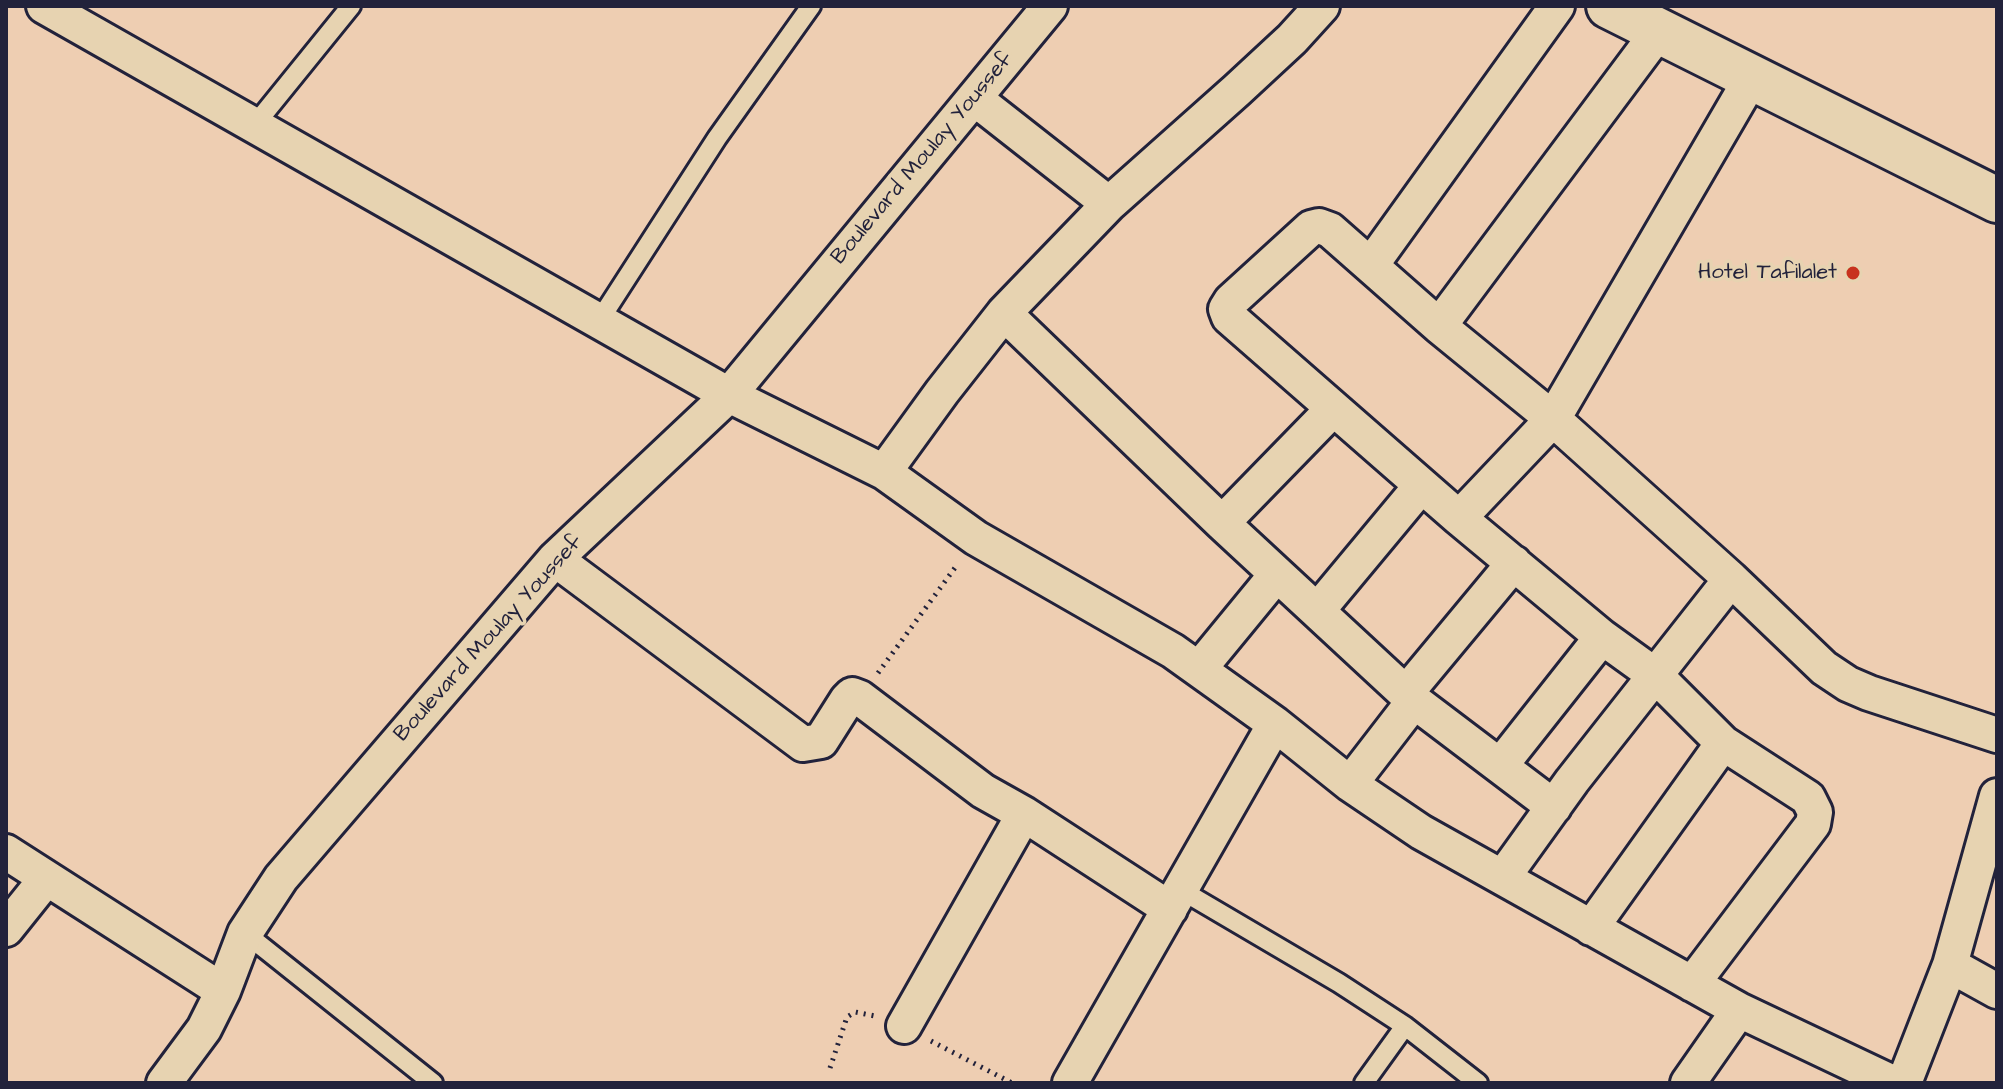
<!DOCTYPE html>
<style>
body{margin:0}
#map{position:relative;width:2003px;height:1089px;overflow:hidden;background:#eeceb2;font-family:"Architects Daughter",sans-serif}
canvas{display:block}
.frame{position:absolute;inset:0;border:8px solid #22223b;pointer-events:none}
</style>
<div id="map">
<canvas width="2003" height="1089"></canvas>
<div class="frame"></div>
</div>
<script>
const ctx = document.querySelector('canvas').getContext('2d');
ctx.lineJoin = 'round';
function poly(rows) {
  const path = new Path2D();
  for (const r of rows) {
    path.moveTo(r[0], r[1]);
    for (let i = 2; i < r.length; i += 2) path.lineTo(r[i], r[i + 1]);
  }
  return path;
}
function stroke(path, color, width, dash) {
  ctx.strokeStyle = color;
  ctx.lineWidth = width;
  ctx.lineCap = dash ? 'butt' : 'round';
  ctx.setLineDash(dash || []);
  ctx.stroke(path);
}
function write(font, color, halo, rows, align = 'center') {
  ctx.font = font + ' "Architects Daughter",sans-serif';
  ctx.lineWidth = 7;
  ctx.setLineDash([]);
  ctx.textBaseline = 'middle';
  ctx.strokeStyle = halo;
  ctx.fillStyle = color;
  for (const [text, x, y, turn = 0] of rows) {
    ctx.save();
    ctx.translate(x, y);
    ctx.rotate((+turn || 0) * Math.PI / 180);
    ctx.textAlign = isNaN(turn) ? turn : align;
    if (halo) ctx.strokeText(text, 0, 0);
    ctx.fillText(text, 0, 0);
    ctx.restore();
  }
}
const lane = poly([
 [253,127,351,6],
 [599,321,717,138,811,6],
 [1181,890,1339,983,1405,1026,1478,1083],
 [245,933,433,1083],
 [1364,1083,1405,1026]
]);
const street = poly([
 [44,6,729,395,884,472,976,538,1173,651,1275,724,1350,784,1421,832,1739,1010,1893,1083],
 [974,98,1109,204],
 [1371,265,1557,6],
 [1004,313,1222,523,1414,701,1350,784],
 [1439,326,1659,31],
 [884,472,942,392,1004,313,1109,204,1237,90,1292,39,1322,6],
 [1459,518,1553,419,1752,77],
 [1222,523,1333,409],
 [555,559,803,744,821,741,847,700,852,695,860,698,983,791,1024,814,1170,909],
 [1317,611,1421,486],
 [1199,669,1277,574],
 [1406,693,1514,563],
 [1414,701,1554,807],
 [1500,766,1602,637],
 [6,852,223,991,245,933,281,878,555,559,729,395,1050,6],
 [1503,877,1572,781,1731,579],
 [1591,928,1723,743],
 [6,929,46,879],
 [1950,965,1997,991],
 [1692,984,1813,824,1815,812,1808,798,1723,743,1656,676,1602,637,1459,518,1229,317,1226,309,1231,301,1311,228,1319,226,1330,230,1439,326,1553,419,1731,579,1824,668,1848,684,1869,693,1997,735],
 [904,1026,1024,814],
 [164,1083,204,1029,223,991],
 [1070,1083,1275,724],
 [1688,1083,1739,1010],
 [1904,1083,1950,965,1997,796]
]);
const primary = poly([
 [1609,6,1997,200]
]);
stroke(lane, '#22223b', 24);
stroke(street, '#22223b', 40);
stroke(primary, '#22223b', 50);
stroke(poly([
 [878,673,957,565],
 [931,1041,1012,1083],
 [830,1068,847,1017,855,1012,875,1016]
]), '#22223b', 5, [2, 6]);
stroke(lane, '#e7d3b1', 18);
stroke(street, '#e7d3b1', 34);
stroke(primary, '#e7d3b1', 44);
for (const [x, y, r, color] of [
 [1853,273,8,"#c8321e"]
]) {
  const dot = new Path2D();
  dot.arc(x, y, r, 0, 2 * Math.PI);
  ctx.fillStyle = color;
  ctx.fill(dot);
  stroke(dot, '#e7d3b1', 3);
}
write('22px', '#22223b', '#e7d3b1', [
 ["Boulevard Moulay Youssef",923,159,-50],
 ["Boulevard Moulay Youssef",489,639,-48]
]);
write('22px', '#22223b', '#e7d3b1', [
 ["Hotel Tafilalet",1837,273]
], 'right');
</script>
